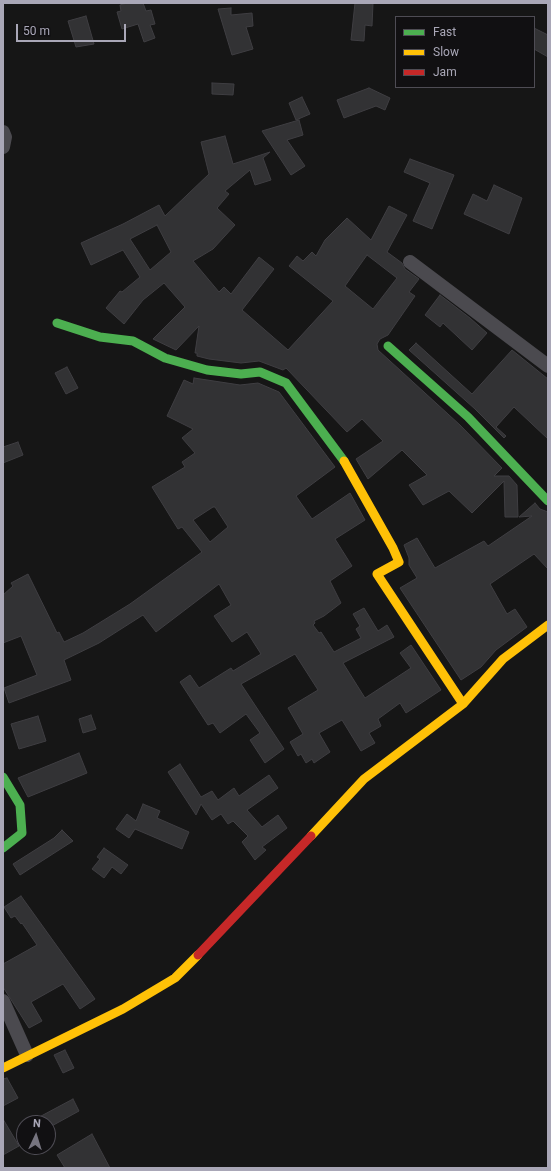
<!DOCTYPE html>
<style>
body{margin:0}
#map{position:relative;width:551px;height:1171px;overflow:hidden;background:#161616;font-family:Roboto,sans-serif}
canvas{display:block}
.frame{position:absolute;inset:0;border:4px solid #a9a7b7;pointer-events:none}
.legend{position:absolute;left:395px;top:16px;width:140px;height:72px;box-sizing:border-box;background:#111012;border:1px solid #4e4c54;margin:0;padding:5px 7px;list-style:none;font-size:12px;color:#a9a7b7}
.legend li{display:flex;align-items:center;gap:8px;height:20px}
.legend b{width:20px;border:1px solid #4e4c54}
.north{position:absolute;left:16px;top:1115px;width:40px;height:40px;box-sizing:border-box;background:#111012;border:1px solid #4e4c54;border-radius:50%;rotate:4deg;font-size:11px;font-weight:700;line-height:16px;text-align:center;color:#a9a7b7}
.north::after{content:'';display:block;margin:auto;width:14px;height:18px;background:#76747f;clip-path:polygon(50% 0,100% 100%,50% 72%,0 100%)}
.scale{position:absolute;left:16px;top:24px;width:110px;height:18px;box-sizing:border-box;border:2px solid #a9a7b7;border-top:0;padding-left:5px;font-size:12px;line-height:14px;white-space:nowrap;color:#a9a7b7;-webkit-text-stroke:3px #111012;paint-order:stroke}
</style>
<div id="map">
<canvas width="551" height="1171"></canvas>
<div class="frame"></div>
<ul class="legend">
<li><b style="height:5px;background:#4caf50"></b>Fast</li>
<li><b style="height:5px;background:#ffc107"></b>Slow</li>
<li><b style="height:5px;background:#c62828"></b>Jam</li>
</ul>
<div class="north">N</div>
<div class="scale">50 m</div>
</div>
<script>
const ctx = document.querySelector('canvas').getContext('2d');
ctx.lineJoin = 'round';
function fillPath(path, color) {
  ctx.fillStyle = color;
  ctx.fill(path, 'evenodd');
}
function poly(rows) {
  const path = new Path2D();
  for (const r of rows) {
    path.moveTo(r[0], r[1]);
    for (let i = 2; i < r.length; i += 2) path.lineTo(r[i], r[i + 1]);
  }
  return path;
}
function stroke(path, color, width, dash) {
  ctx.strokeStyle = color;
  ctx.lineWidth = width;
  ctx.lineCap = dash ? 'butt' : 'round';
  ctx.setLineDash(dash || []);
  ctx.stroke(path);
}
const building = poly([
 [127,3,143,3,146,11,151,10,155,24,150,25,155,38,144,42,138,24,122,29,117,12,121,11,120,5,127,3],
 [355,3,373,3,372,26,365,25,364,41,351,40,355,3],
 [231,8,231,15,252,13,253,26,246,27,253,49,232,55,218,9,231,8],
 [86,16,94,44,76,47,68,21,86,16],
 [534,28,548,35,548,57,534,49,534,28],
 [212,83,234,84,233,95,212,94,212,83],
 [369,88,390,98,385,110,376,106,344,118,337,100,369,88],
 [302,97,310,114,296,120,289,103,302,97],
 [299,120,303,135,287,140,305,166,291,175,262,131,299,120],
 [225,136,233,164,270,152,263,158,271,180,255,185,250,170,225,191,229,194,217,208,235,225,213,249,193,261,219,292,224,287,231,294,259,257,274,269,242,310,288,350,333,301,289,266,297,256,303,261,312,252,316,256,325,240,347,218,371,240,389,206,407,215,387,252,402,263,405,269,419,279,409,292,415,296,388,335,380,339,377,344,378,350,460,425,502,468,494,476,509,476,517,485,518,517,505,517,504,481,472,513,449,491,423,505,409,485,427,475,402,450,368,479,356,459,383,441,362,419,347,432,286,368,283,370,259,361,241,363,209,359,197,356,197,353,195,353,199,326,176,350,153,339,185,307,164,283,143,300,124,324,106,308,120,291,122,292,140,277,123,250,91,265,81,243,123,224,159,205,165,216,209,174,201,142,225,136],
 [157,225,171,252,150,270,130,239,157,225],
 [367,255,397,278,373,309,345,286,367,255],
 [410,159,454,175,432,229,413,221,430,183,404,172,410,159],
 [494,185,522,198,509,234,464,214,473,194,487,201,494,185],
 [440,295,470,318,487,333,472,350,443,323,440,327,425,315,440,295],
 [416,343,472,394,512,350,548,379,548,439,514,407,496,427,506,436,504,438,475,409,409,350,416,343],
 [67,367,78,388,66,394,55,373,67,367],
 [194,378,240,385,258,383,279,392,335,467,296,496,312,519,350,493,365,520,335,539,352,566,330,581,341,603,324,616,314,621,315,623,313,625,319,633,321,632,334,652,361,638,356,629,360,626,353,614,364,608,378,631,387,625,394,637,343,663,365,698,411,668,400,653,411,645,441,690,406,713,400,703,378,719,381,726,369,733,375,743,361,751,342,720,319,733,330,752,314,763,312,759,306,763,301,754,298,756,290,742,303,734,288,708,318,690,295,654,241,684,284,749,265,763,250,740,260,733,246,714,220,733,213,723,208,725,180,682,190,675,199,688,231,668,233,671,261,654,247,632,232,642,214,616,231,605,219,584,156,632,143,615,99,643,64,660,71,680,9,703,4,688,37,675,21,636,3,643,3,595,13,586,11,583,28,574,57,633,59,632,64,642,83,633,130,604,202,552,182,527,178,529,152,487,185,467,182,462,195,453,182,438,193,429,167,416,184,380,193,384,194,378],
 [213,507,215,507,228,527,210,542,193,520,213,507],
 [18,442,23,455,3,463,3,447,18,442],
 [535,503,540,509,548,512,548,569,534,554,490,584,507,614,515,609,527,627,496,650,481,667,461,680,400,588,417,578,409,565,409,558,404,545,417,538,435,568,484,541,488,546,532,516,519,517,535,503],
 [91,715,96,729,83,733,79,719,91,715],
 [38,716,46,741,19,749,11,724,38,716],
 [79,753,87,773,28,797,18,778,79,753],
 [180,764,201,797,212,791,218,800,234,788,239,796,269,775,278,788,247,810,262,827,278,815,287,828,262,847,266,850,255,860,242,842,248,836,233,821,228,824,221,814,212,820,201,804,196,815,168,772,180,764],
 [143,804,160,811,157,818,189,832,182,849,135,829,129,838,116,829,127,814,136,821,143,804],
 [62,830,73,841,20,875,13,864,54,838,62,830],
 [104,848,128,865,121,874,112,867,104,878,92,869,100,859,97,857,104,848],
 [21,896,95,999,80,1009,63,984,31,1002,42,1021,29,1028,3,987,3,964,37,945,22,923,21,924,15,916,11,918,4,907,21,896],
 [65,1050,74,1068,63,1073,54,1055,65,1050],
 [7,1078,18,1098,3,1106,3,1079,7,1078],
 [73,1099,79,1111,48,1128,48,1123,28,1123,73,1099],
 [3,1119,19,1146,3,1155,3,1119],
 [92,1134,110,1168,65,1168,57,1155,92,1134]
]);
fillPath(building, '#323234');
stroke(building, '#3f3e42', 1);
stroke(poly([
 [3,132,5,137,3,147],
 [410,262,548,366],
 [3,1001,27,1055]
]), '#4b4a4f', 14);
stroke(poly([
 [57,323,100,337,133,341,165,358,207,370,241,374,260,372,286,383,344,461],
 [388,346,468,417,548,501],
 [3,777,20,805,22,833,3,848]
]), '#4caf50', 9);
stroke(poly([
 [344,461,393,548,399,562,377,574,463,704],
 [311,836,364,779,463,704,503,659,548,625],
 [3,1068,123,1009,175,978,198,955]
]), '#ffc107', 9);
stroke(poly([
 [198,955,311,836]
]), '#c62828', 9);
</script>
